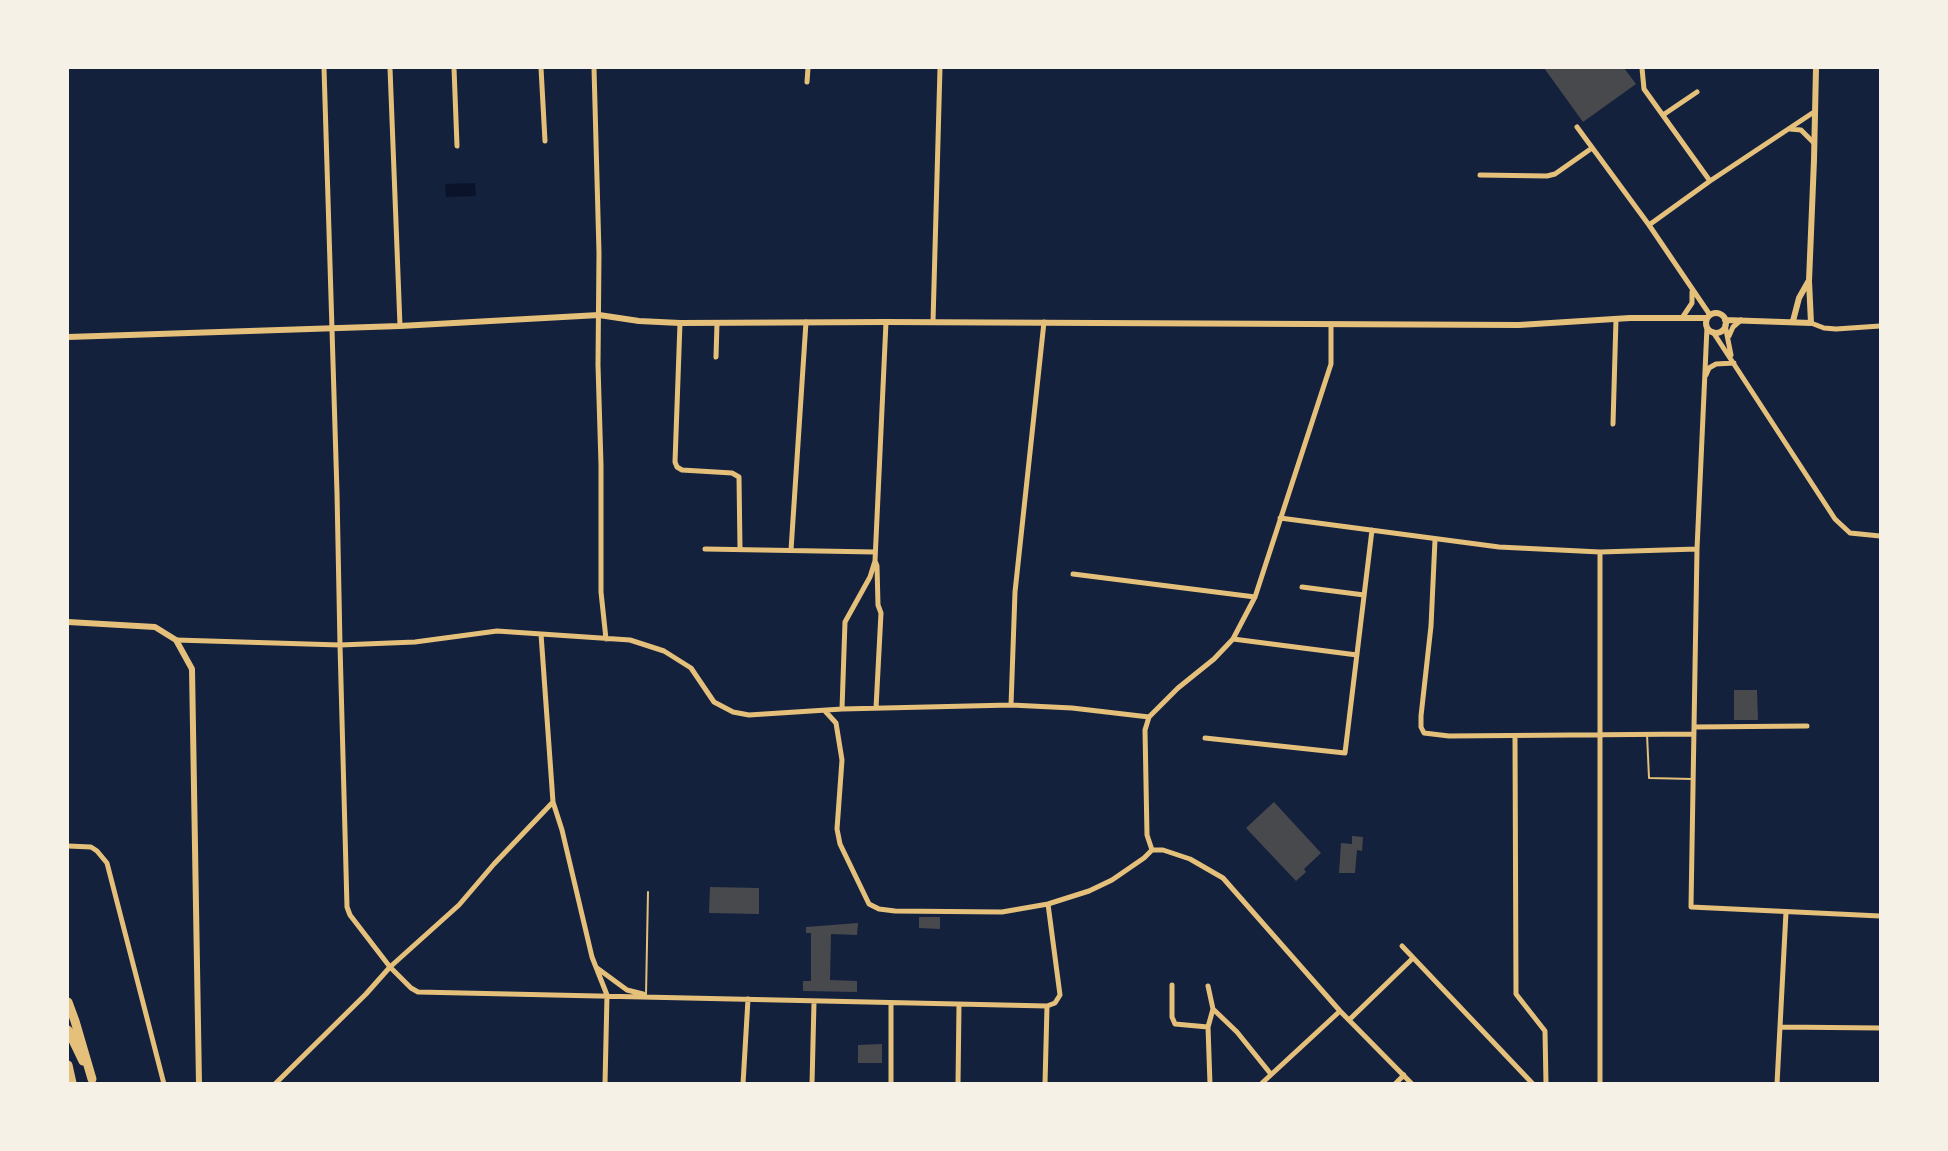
<!DOCTYPE html>
<style>
body{margin:0}
#map{position:relative;width:1948px;height:1151px;overflow:hidden;background:#14213d;font-family:Mulish,sans-serif}
canvas{display:block}
.frame{position:absolute;inset:0;border:69px solid #f6f1e7;pointer-events:none}
</style>
<div id="map">
<canvas width="1948" height="1151"></canvas>
<div class="frame"></div>
</div>
<script>
const ctx = document.querySelector('canvas').getContext('2d');
ctx.lineJoin = 'round';
function fillPath(path, color) {
  ctx.fillStyle = color;
  ctx.fill(path, 'evenodd');
}
function poly(rows) {
  const path = new Path2D();
  for (const r of rows) {
    if (r.length === 3) {
      path.moveTo(r[0] + r[2], r[1]);
      path.arc(r[0], r[1], r[2], 0, 2 * Math.PI);
      continue;
    }
    path.moveTo(r[0], r[1]);
    for (let i = 2; i < r.length; i += 2) path.lineTo(r[i], r[i + 1]);
  }
  return path;
}
function stroke(path, color, width, dash) {
  ctx.strokeStyle = color;
  ctx.lineWidth = width;
  ctx.lineCap = dash ? 'butt' : 'round';
  ctx.setLineDash(dash || []);
  ctx.stroke(path);
}
fillPath(poly([
 [475,183,476,196,446,197,445,184]
]), '#0b132b');
fillPath(poly([
 [1544,68,1624,68,1636,84,1583,122],
 [1734,690,1757,690,1758,720,1734,720],
 [1274,802,1321,853,1304,869,1306,872,1296,881,1246,828],
 [1352,836,1363,837,1362,851,1357,850,1355,873,1339,873,1341,843,1352,844],
 [710,887,759,888,759,914,709,913],
 [919,917,940,917,940,929,919,928],
 [858,923,857,935,831,934,830,980,857,981,857,992,803,991,803,981,811,981,811,933,806,933,806,927],
 [882,1044,882,1063,858,1063,858,1045]
]), '#48494c');
stroke(poly([
 [1647,734,1649,778,1692,779],
 [646,995,648,892]
]), '#e5c07b', 2);
stroke(poly([
 [324,68,337,493,340,645,347,907,350,915,390,967,411,988,418,992,1047,1006,1055,1003,1060,995,1048,904],
 [390,68,400,326],
 [454,68,457,146],
 [541,68,545,141],
 [594,68,599,253,598,365,601,465,601,592,606,639],
 [1642,68,1644,89,1710,181],
 [807,82,808,68],
 [1663,115,1697,92],
 [1577,127,1649,225,1710,315],
 [1790,129,1801,130,1814,143],
 [1480,175,1547,176,1555,174,1592,148],
 [1649,225,1710,181,1814,112],
 [1682,318,1692,303,1692,292],
 [933,322,940,68],
 [680,323,675,462,677,467,682,470,732,473,739,477,740,549],
 [1811,323,1824,328,1836,329,1880,326],
 [1725,325,1731,355],
 [1707,327,1697,549,1691,907,1880,916],
 [1713,332,1835,519,1850,533,1880,536],
 [1729,336,1733,327,1741,320],
 [716,357,717,323],
 [1706,375,1709,368,1716,364,1734,363],
 [1613,424,1616,319],
 [1280,518,1499,547,1600,552,1697,549],
 [1435,540,1431,626,1421,716,1421,727,1424,733,1449,736,1694,734],
 [705,549,875,552],
 [791,550,806,322],
 [875,561,886,322],
 [1073,574,1255,597],
 [1302,587,1364,595],
 [541,634,553,802,562,830,592,957,607,995,605,1084],
 [1233,639,1357,655],
 [176,640,340,645,415,642,497,631,630,640,664,651,691,668,714,702,733,712,749,715,842,709,1011,705,1072,708,1149,717],
 [1011,705,1015,592,1044,322],
 [842,709,845,622,870,577,875,561,877,566,878,605,881,613,876,708],
 [825,711,836,723,842,760,837,829,840,844,869,904,879,909,895,911,1002,912,1048,904,1089,891,1112,880,1144,858,1152,850],
 [1149,717,1178,688,1214,659,1233,639,1255,597,1331,364,1331,324],
 [1149,717,1145,730,1147,835,1152,850],
 [1694,727,1807,726],
 [1515,736,1516,994,1545,1031,1546,1084],
 [1205,738,1345,753,1372,530],
 [68,846,91,847,97,851,107,863,164,1084],
 [1152,850,1163,850,1190,859,1223,878,1340,1011,1412,1084],
 [1402,946,1533,1084],
 [597,968,627,990,643,994],
 [1172,985,1172,1017,1175,1024,1208,1027],
 [1208,986,1213,1009,1208,1027,1210,1084],
 [1213,1009,1237,1032,1270,1073],
 [1349,1020,1413,958],
 [1780,1027,1880,1028],
 [275,1084,366,994,390,967,459,905,494,864,553,802],
 [743,1084,748,999],
 [812,1084,814,1002],
 [891,1084,891,1003],
 [958,1084,959,1005],
 [1045,1084,1047,1006],
 [1261,1084,1340,1011],
 [1395,1084,1404,1075],
 [1600,1084,1600,552],
 [1777,1084,1786,912]
]), '#e5c07b', 5);
stroke(poly([
 [1716,323,10],
 [1725,320,1811,323,1809,281,1814,160,1816,68],
 [1793,321,1799,298,1808,282],
 [68,337,400,326,599,315,639,321,680,323,886,322,1519,325,1630,318,1707,318],
 [68,622,155,627,176,640,192,669,199,1084]
]), '#e5c07b', 6);
stroke(poly([
 [68,1002,75,1021,92,1079],
 [68,1030,83,1061],
 [68,1065,72,1083]
]), '#e5c07b', 9);
</script>
